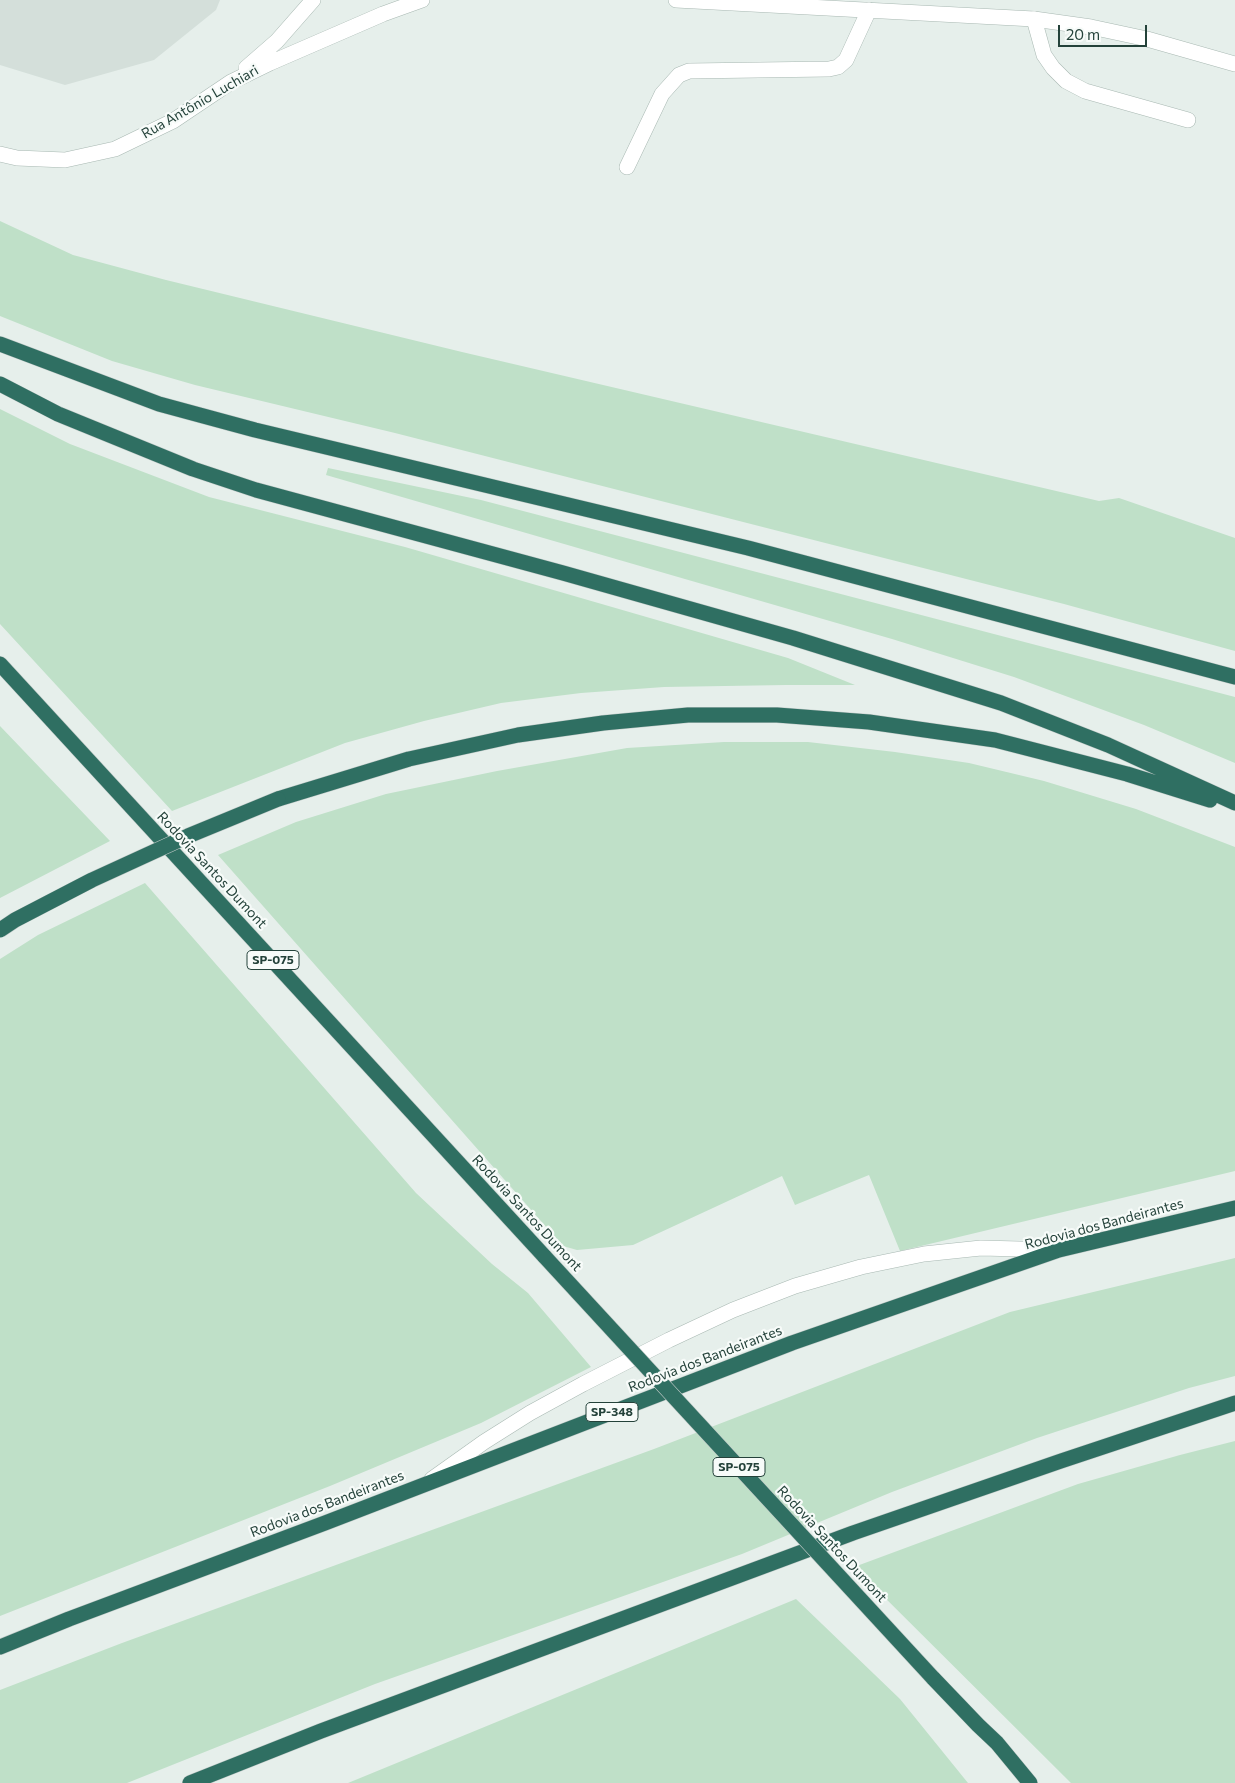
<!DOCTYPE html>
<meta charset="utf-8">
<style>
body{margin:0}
#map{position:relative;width:1235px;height:1783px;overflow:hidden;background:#e6efeb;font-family:Commissioner,sans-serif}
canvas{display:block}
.scale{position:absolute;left:1058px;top:25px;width:89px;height:22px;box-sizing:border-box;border:2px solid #24423a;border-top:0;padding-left:6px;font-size:15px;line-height:18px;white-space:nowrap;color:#24423a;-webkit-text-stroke:4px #f7fbf9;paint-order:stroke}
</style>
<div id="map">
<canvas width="1235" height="1783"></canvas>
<div class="scale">20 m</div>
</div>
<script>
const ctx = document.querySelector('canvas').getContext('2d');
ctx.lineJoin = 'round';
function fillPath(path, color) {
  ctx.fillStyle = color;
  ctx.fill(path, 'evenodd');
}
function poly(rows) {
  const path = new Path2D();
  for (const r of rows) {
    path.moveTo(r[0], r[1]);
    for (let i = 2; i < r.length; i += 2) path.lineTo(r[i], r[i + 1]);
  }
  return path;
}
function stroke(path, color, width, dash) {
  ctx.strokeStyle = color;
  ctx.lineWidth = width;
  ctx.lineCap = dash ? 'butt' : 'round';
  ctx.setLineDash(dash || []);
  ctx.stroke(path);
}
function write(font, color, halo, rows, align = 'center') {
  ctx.font = font + ' Commissioner,sans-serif';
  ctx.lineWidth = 4.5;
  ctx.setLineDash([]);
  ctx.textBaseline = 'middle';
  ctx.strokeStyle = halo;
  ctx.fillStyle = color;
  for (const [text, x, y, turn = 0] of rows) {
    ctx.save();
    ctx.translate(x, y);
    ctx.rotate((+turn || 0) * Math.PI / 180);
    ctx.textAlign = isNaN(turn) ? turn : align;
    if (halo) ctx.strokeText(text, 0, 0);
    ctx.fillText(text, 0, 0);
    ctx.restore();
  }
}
fillPath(poly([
 [0,0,220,0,216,10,154,60,65,85,0,65]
]), '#d4dfda');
fillPath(poly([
 [0,221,73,255,166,280,462,352,1099,501,1119,498,1235,538,1235,651,1064,604,395,433,195,385,112,361,0,316],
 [0,409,70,444,209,497,405,547,788,658,855,685,786,685,664,687,581,693,501,703,424,721,345,743,172,811,0,624],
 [328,468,481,500,1235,697,1235,763,1144,725,1014,677,892,639,326,475],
 [0,726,110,841,0,898],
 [724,742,808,742,895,752,969,763,1044,781,1136,809,1235,847,1235,1171,900,1251,869,1175,795,1205,782,1176,633,1245,577,1250,563,1246,218,855,296,822,386,794,497,771,627,748],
 [145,883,416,1193,492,1264,528,1293,591,1367,481,1423,330,1486,0,1616,0,959,38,935],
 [1235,1258,1235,1376,1189,1388,1037,1438,892,1492,742,1554,375,1684,127,1783,0,1783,0,1690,122,1643,654,1449,1010,1312],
 [1235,1441,1235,1783,1071,1783,854,1567,1078,1484,1180,1455],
 [796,1599,900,1699,968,1783,348,1783]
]), '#bfe0c8');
const lane = poly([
 [1034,19,1044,55,1053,68,1066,81,1085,91,1188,120],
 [627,167,662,94,679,75,689,71,829,69,838,67,846,60,869,10],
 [432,1479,484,1442,530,1413,583,1384,669,1340,733,1310,795,1286,861,1267,924,1254,981,1248,1058,1250]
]);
const street = poly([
 [676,0,1034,19,1091,27,1147,39,1235,64],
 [246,68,277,41,313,0],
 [0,154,17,158,65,160,115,149,173,121,231,82,270,63,383,14,422,0]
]);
const highway = poly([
 [0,344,159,404,255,430,748,548,1235,677],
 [0,384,58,414,193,469,256,490,563,573,793,638,1001,703,1108,745,1235,803],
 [0,664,545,1257],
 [278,799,409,759,518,735,603,723,688,715,777,715,869,722,995,740,1127,774,1210,800],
 [0,1647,69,1619,325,1523,792,1343,1059,1250,1235,1208],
 [933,1678,978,1725,997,1743,1030,1783],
 [190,1783,321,1731,853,1533,1061,1461,1235,1403]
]);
stroke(lane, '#a8b8b2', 16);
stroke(street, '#a8b8b2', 16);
stroke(highway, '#c2cac8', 16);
stroke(lane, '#fff', 15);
stroke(street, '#fff', 15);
stroke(highway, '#2f6f62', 15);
const highwayBridge = poly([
 [0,930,15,920,92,880,188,836,278,799],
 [545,1257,933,1678]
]);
stroke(highwayBridge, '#c2cac8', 16, []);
stroke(highwayBridge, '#2f6f62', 15);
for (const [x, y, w] of [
 [273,960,52],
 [612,1412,52],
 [739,1467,52]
]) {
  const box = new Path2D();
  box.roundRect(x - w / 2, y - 9.5, w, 19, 4);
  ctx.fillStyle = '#f7fbf9';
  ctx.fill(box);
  stroke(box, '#24423a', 1);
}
write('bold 12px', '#24423a', null, [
 ["SP-075",273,960],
 ["SP-348",612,1412],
 ["SP-075",739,1467]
]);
write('14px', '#24423a', '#f7fbf9', [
 ["Rua Antônio Luchiari",200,102,-30],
 ["Rodovia Santos Dumont",212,870,47],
 ["Rodovia Santos Dumont",527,1213,47],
 ["Rodovia dos Bandeirantes",1104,1224,-15],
 ["Rodovia dos Bandeirantes",705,1359,-21],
 ["Rodovia dos Bandeirantes",327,1504,-21],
 ["Rodovia Santos Dumont",832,1544,47]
]);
</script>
